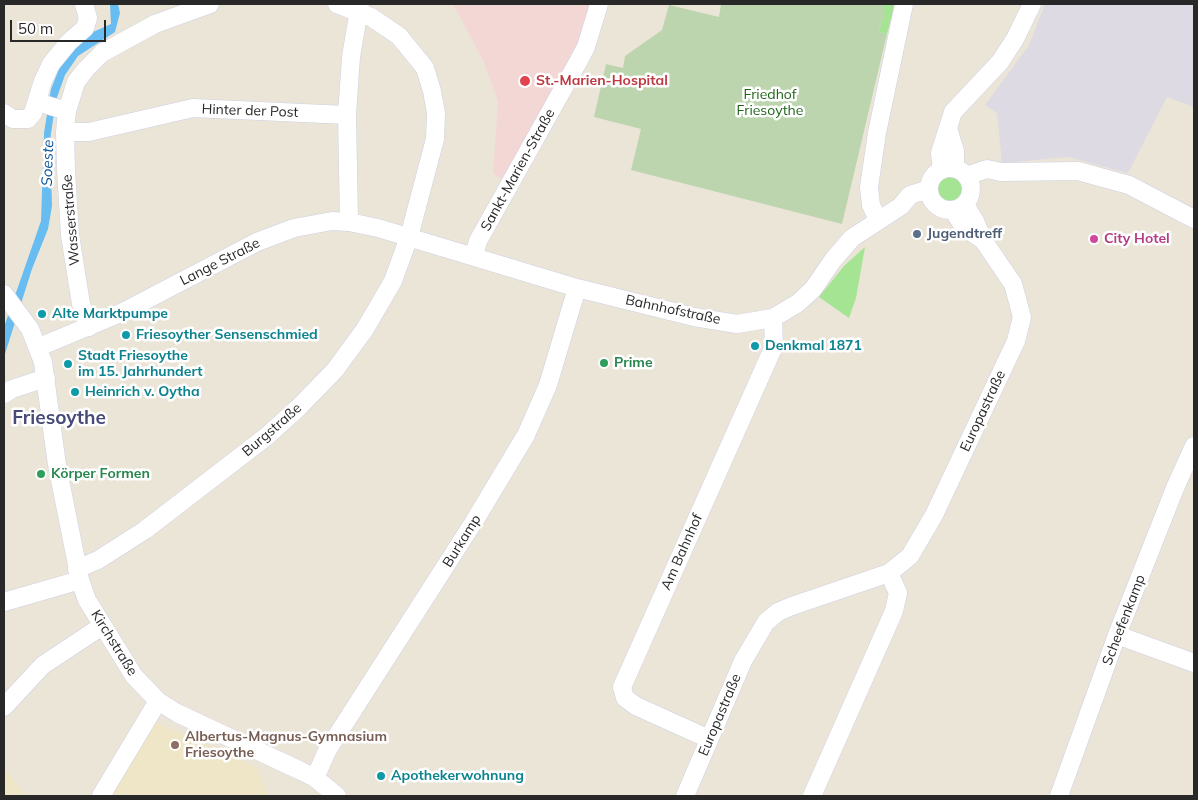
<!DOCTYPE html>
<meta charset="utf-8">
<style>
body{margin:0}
#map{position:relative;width:1198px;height:800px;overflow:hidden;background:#ebe5d8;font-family:Mulish,sans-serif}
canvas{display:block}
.frame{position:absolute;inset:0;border:5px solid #282828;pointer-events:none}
.scale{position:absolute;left:10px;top:20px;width:96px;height:22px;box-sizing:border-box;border:2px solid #282828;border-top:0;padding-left:6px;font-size:15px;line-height:18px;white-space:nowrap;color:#282828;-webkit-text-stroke:4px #fff;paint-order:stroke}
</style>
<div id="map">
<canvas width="1198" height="800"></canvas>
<div class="frame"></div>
<div class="scale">50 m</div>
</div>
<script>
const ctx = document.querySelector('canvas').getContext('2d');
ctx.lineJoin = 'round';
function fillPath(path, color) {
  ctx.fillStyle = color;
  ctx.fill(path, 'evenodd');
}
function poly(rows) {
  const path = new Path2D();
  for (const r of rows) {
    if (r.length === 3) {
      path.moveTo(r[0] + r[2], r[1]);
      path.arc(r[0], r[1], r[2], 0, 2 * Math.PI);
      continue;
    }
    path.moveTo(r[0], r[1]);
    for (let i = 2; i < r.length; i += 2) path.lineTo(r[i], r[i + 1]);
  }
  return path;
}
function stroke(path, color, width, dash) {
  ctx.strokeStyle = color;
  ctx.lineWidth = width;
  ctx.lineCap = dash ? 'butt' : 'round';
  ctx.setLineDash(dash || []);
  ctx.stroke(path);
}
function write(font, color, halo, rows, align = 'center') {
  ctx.font = font + ' Mulish,sans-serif';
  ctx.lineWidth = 5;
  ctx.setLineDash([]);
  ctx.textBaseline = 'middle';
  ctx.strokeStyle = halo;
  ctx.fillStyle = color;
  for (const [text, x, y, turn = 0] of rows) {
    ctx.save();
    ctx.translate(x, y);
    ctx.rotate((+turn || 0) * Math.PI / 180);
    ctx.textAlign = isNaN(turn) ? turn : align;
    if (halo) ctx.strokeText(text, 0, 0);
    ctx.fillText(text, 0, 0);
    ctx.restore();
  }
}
fillPath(poly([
 [1045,4,1194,4,1194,105,1193,107,1167,97,1128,173,1068,157,1002,163,997,113,985,105,1029,45]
]), '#dddae3');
fillPath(poly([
 [156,722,258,768,268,796,112,796],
 [4,767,26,796,4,796]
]), '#eee6c7');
fillPath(poly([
 [453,4,590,4,582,38,505,180,493,174,498,101,483,60]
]), '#f3d7d5');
fillPath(poly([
 [883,4,895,4,887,34,879,32,883,17],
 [950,189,12],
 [865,247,856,298,849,318,819,297,844,266]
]), '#a4e493');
fillPath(poly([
 [721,4,883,4,883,17,879,32,887,34,842,224,631,170,641,129,594,117,606,64,623,68,625,56,662,30,669,5,719,17]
]), '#bdd5af');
fillPath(poly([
 [110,4,118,4,120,13,115,32,78,56,65,75,56,100,50,140,52,206,48,229,32,269,4,357,4,327,41,221,44,133,51,89,59,69,74,48,93,32,111,24]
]), '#67bcf1');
const minor = poly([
 [37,102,67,111],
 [4,113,13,119,28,119,33,113,43,81,51,64,69,42,85,28,88,18,84,4],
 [948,128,955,151,955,169],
 [65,132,89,132,193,108,347,115],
 [950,189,21],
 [942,170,940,153,953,112,1000,62,1015,39,1032,4],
 [966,176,987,169,1001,172,1078,171,1129,185,1194,219],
 [953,210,964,227,983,240],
 [878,220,871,205,869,187,877,133,904,4],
 [349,222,347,115,351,57,360,4],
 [474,255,478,241,578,62,586,47,599,4],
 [4,294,30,329,43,362,57,465,80,580,87,600,134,676,158,701,177,713,301,771,315,778,337,796],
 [89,327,81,304,70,235,66,170,65,132,67,111,76,82,86,69,102,53,155,24,210,4],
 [39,347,123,312,257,242,294,228,332,221,349,222,378,228,577,288,694,317,737,324,773,318,798,303,813,289,833,260,852,238,901,206,910,195,929,189],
 [4,394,12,389,46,378],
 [77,569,98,560,145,530,267,436,298,408,335,370,365,329,393,281,409,237,435,139,436,113,432,91,425,68,399,36,371,17,337,4],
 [4,602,80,580],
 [1117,635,1194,663],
 [4,707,43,665,102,626],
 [709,739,636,706,625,698,622,687,774,346,773,318],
 [315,778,327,751,475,520,526,435,548,385,577,288],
 [101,796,158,701],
 [685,796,743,661,766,622,778,612,792,606,889,573,910,556,934,515,1016,341,1022,317,1013,284,983,240,975,221,965,205],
 [812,796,894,611,898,593,889,573],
 [1059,796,1117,635,1175,488,1194,446]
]);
stroke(minor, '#cecfe2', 19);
stroke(minor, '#fff', 18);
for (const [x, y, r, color] of [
 [525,81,6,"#e0444e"],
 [917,234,5,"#5c6f8a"],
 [1094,239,5,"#d1479c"],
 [42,314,5,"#0f9aa8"],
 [126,335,5,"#0f9aa8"],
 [755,346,5,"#0f9aa8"],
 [604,363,5,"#2e9e5b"],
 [68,364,5,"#0f9aa8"],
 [75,392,5,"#0f9aa8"],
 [41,474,5,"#2e9e5b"],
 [175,745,5,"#8d6e63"],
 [381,776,5,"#0f9aa8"]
]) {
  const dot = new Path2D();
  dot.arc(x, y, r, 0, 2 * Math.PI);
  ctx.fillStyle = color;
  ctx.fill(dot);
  stroke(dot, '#fff', 2);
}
write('bold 14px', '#be3a42', '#fff', [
 ["St.-Marien-Hospital",536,81]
], 'left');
write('14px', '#1e6517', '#fff', [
 ["Friedhof",770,95],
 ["Friesoythe",770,111]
]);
write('14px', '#282828', '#fff', [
 ["Hinter der Post",250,111,2],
 ["Sankt-Marien-Straße",518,170,-61],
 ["Wasserstraße",71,220,-95],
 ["Lange Straße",220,262,-27],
 ["Bahnhofstraße",673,310,12],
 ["Europastraße",983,411,-65],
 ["Burgstraße",272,430,-41],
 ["Burkamp",462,541,-58],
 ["Am Bahnhof",682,552,-66],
 ["Scheefenkamp",1124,620,-69],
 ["Kirchstraße",114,643,58],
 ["Europastraße",720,715,-67]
]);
write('bold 14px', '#4e5e75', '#fff', [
 ["Jugendtreff",927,234]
], 'left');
write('bold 14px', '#b23c85', '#fff', [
 ["City Hotel",1104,239]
], 'left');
write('bold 14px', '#0d838f', '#fff', [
 ["Alte Marktpumpe",52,314],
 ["Friesoyther Sensenschmied",136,335],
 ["Denkmal 1871",765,346],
 ["Stadt Friesoythe",78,356],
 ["im 15. Jahrhundert",78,372],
 ["Heinrich v. Oytha",85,392],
 ["Apothekerwohnung",391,776]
], 'left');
write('bold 14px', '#27864d', '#fff', [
 ["Prime",614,363],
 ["Körper Formen",51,474]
], 'left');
write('bold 14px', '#785e54', '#fff', [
 ["Albertus-Magnus-Gymnasium",185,737],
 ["Friesoythe",185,753]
], 'left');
write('italic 15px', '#09569a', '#fff', [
 ["Soeste",48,163,-88]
]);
write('bold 19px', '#474a79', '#fff', [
 ["Friesoythe",59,418]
]);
</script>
